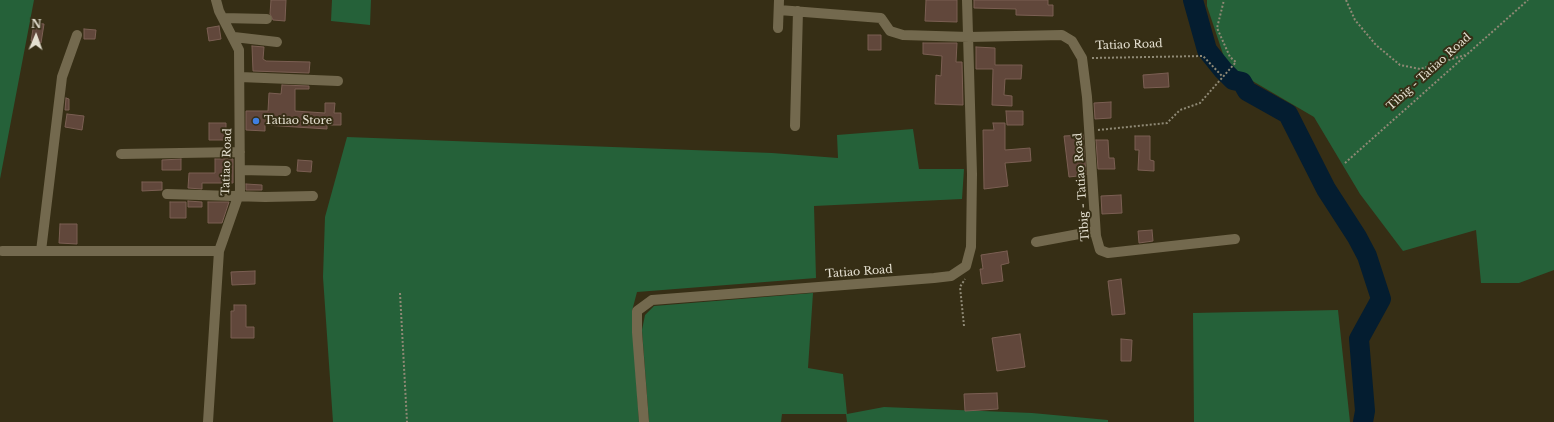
<!DOCTYPE html>
<style>
body{margin:0}
#map{position:relative;width:1554px;height:422px;overflow:hidden;background:#362e15;font-family:"Libre Baskerville",serif}
canvas{display:block}
.north{position:absolute;left:16px;top:16px;width:40px;height:40px;-webkit-text-stroke:3px #362e15;paint-order:stroke;rotate:2deg;font-size:11px;font-weight:700;line-height:16px;text-align:center;color:#e5e0d1}
.north::after{content:'';display:block;margin:auto;width:14px;height:18px;background:#e5e0d1;clip-path:polygon(50% 0,100% 100%,50% 72%,0 100%)}
</style>
<div id="map">
<canvas width="1554" height="422"></canvas>
<div class="north">N</div>
</div>
<script>
const ctx = document.querySelector('canvas').getContext('2d');
ctx.lineJoin = 'round';
function fillPath(path, color) {
  ctx.fillStyle = color;
  ctx.fill(path, 'evenodd');
}
function poly(rows) {
  const path = new Path2D();
  for (const r of rows) {
    path.moveTo(r[0], r[1]);
    for (let i = 2; i < r.length; i += 2) path.lineTo(r[i], r[i + 1]);
  }
  return path;
}
function stroke(path, color, width, dash) {
  ctx.strokeStyle = color;
  ctx.lineWidth = width;
  ctx.lineCap = dash ? 'butt' : 'round';
  ctx.setLineDash(dash || []);
  ctx.stroke(path);
}
function write(font, color, halo, rows, align = 'center') {
  ctx.font = font + ' "Libre Baskerville",serif';
  ctx.lineWidth = 4;
  ctx.setLineDash([]);
  ctx.textBaseline = 'middle';
  ctx.strokeStyle = halo;
  ctx.fillStyle = color;
  for (const [text, x, y, turn = 0] of rows) {
    ctx.save();
    ctx.translate(x, y);
    ctx.rotate((+turn || 0) * Math.PI / 180);
    ctx.textAlign = isNaN(turn) ? turn : align;
    if (halo) ctx.strokeText(text, 0, 0);
    ctx.fillText(text, 0, 0);
    ctx.restore();
  }
}
fillPath(poly([
 [0,0,34,0,0,179],
 [332,0,371,0,370,25,331,21],
 [1207,0,1554,0,1554,270,1519,283,1481,283,1476,230,1403,251,1360,194,1314,117,1227,66,1207,6],
 [913,129,919,169,964,169,962,199,814,206,816,278,637,292,632,311,639,422,333,422,323,277,325,217,347,137,772,153,838,158,837,135],
 [813,293,808,368,843,374,847,414,884,407,1032,413,1108,420,1108,422,847,422,846,414,782,414,781,422,649,422,642,330,645,315,654,306],
 [1338,310,1350,422,1194,422,1193,313]
]), '#256139');
stroke(poly([
 [1193,0,1207,50,1223,70,1233,80,1242,82,1247,91,1288,114,1326,189,1357,237,1367,256,1381,299,1359,339,1365,411,1363,422]
]), '#041d30', 20);
const building = poly([
 [271,0,286,0,285,21,273,20,270,14,271,0],
 [926,0,957,0,957,22,925,21,926,0],
 [974,0,1048,0,1048,5,1053,5,1053,16,1016,15,1016,9,974,8,974,0],
 [34,23,44,24,41,43,31,41,34,23],
 [219,26,221,39,209,41,207,28,219,26],
 [84,29,96,30,95,39,84,39,84,29],
 [868,35,881,35,881,50,868,50,868,35],
 [923,43,957,43,956,62,962,62,963,105,935,104,936,75,941,76,942,56,923,54,923,43],
 [252,46,264,47,263,59,266,61,310,62,309,73,253,71,252,46],
 [976,47,995,48,995,65,1022,65,1021,79,1005,79,1004,95,1012,96,1012,106,992,105,993,69,976,69,976,47],
 [1168,73,1169,87,1144,88,1143,75,1168,73],
 [282,85,309,86,309,89,295,89,295,111,325,113,325,103,335,103,334,113,341,113,341,125,327,125,327,129,265,125,265,131,246,130,246,111,268,111,269,93,281,94,282,85],
 [66,98,69,99,69,110,65,110,66,98],
 [1111,102,1111,118,1095,119,1094,103,1111,102],
 [1006,111,1023,111,1023,125,1007,125,1006,111],
 [67,114,84,116,82,130,65,127,67,114],
 [209,123,226,123,226,140,209,140,209,123],
 [993,123,1005,123,1005,150,1030,148,1031,161,1005,163,1008,186,984,189,983,130,994,130,993,123],
 [1083,135,1086,175,1069,177,1064,136,1083,135],
 [1135,136,1150,136,1150,160,1154,161,1154,171,1138,170,1139,150,1135,150,1135,136],
 [1096,140,1108,140,1109,158,1114,158,1115,169,1098,169,1096,140],
 [181,159,181,170,162,170,162,160,181,159],
 [215,159,233,159,233,183,202,183,202,189,188,188,189,173,215,173,215,159],
 [298,160,312,161,311,172,297,171,298,160],
 [142,182,162,182,162,190,142,191,142,182],
 [246,184,262,185,262,190,246,190,246,184],
 [1121,195,1122,213,1102,214,1101,196,1121,195],
 [188,201,202,202,202,207,188,207,188,201],
 [170,202,186,202,186,218,170,218,170,202],
 [208,202,229,202,222,223,208,223,208,202],
 [60,224,77,224,77,244,59,243,60,224],
 [1152,230,1153,241,1139,243,1138,231,1152,230],
 [1007,251,1009,263,1001,265,1003,281,982,284,980,269,983,269,981,255,1007,251],
 [255,271,255,284,232,285,231,272,255,271],
 [1121,279,1125,314,1112,315,1108,281,1121,279],
 [234,305,246,305,246,327,254,327,254,338,231,338,231,311,234,311,234,305],
 [1020,334,1025,367,997,371,992,338,1020,334],
 [1121,339,1132,340,1131,361,1121,361,1121,339],
 [997,393,998,409,965,411,964,394,997,393]
]);
fillPath(building, '#61473b');
stroke(building, '#7b5f53', 1);
stroke(poly([
 [1346,0,1355,20,1376,45,1400,65,1420,69,1465,55],
 [1092,58,1203,56,1222,76],
 [1098,130,1167,123,1180,110,1200,103,1236,62,1230,57,1217,28,1224,0],
 [1345,163,1528,0],
 [400,293,407,422],
 [964,326,960,287,965,279]
]), '#8f8975', 2, [2, 2]);
stroke(poly([
 [779,10,881,18,890,31,903,35,969,37,1062,35,1072,41,1082,58,1087,97,1096,236,1100,250,1108,253,1235,239],
 [223,18,267,19],
 [778,28,779,0],
 [234,37,277,42],
 [240,77,338,81],
 [795,126,798,11],
 [121,154,240,152],
 [240,170,286,171],
 [167,194,265,197,313,196],
 [1036,242,1095,231],
 [2,251,219,251],
 [41,251,62,77,77,35],
 [208,422,219,251,240,191,239,50,219,11,216,0],
 [644,422,637,332,637,311,652,300,934,278,951,276,966,266,971,247,972,174,967,0]
]), '#73694e', 10);
for (const [x, y, r, color] of [
 [256,121,4,"#3f7fe0"]
]) {
  const dot = new Path2D();
  dot.arc(x, y, r, 0, 2 * Math.PI);
  ctx.fillStyle = color;
  ctx.fill(dot);
  stroke(dot, '#362e15', 1.5);
}
write('11px', '#e5e0d1', '#362e15', [
 ["Tatiao Road",1129,45,-2],
 ["Tibig - Tatiao Road",1429,72,-42],
 ["Tatiao Road",227,162,-88],
 ["Tibig - Tatiao Road",1082,187,-94],
 ["Tatiao Road",859,272,-4]
]);
write('11px', '#e5e0d1', '#362e15', [
 ["Tatiao Store",264,121]
], 'left');
</script>
